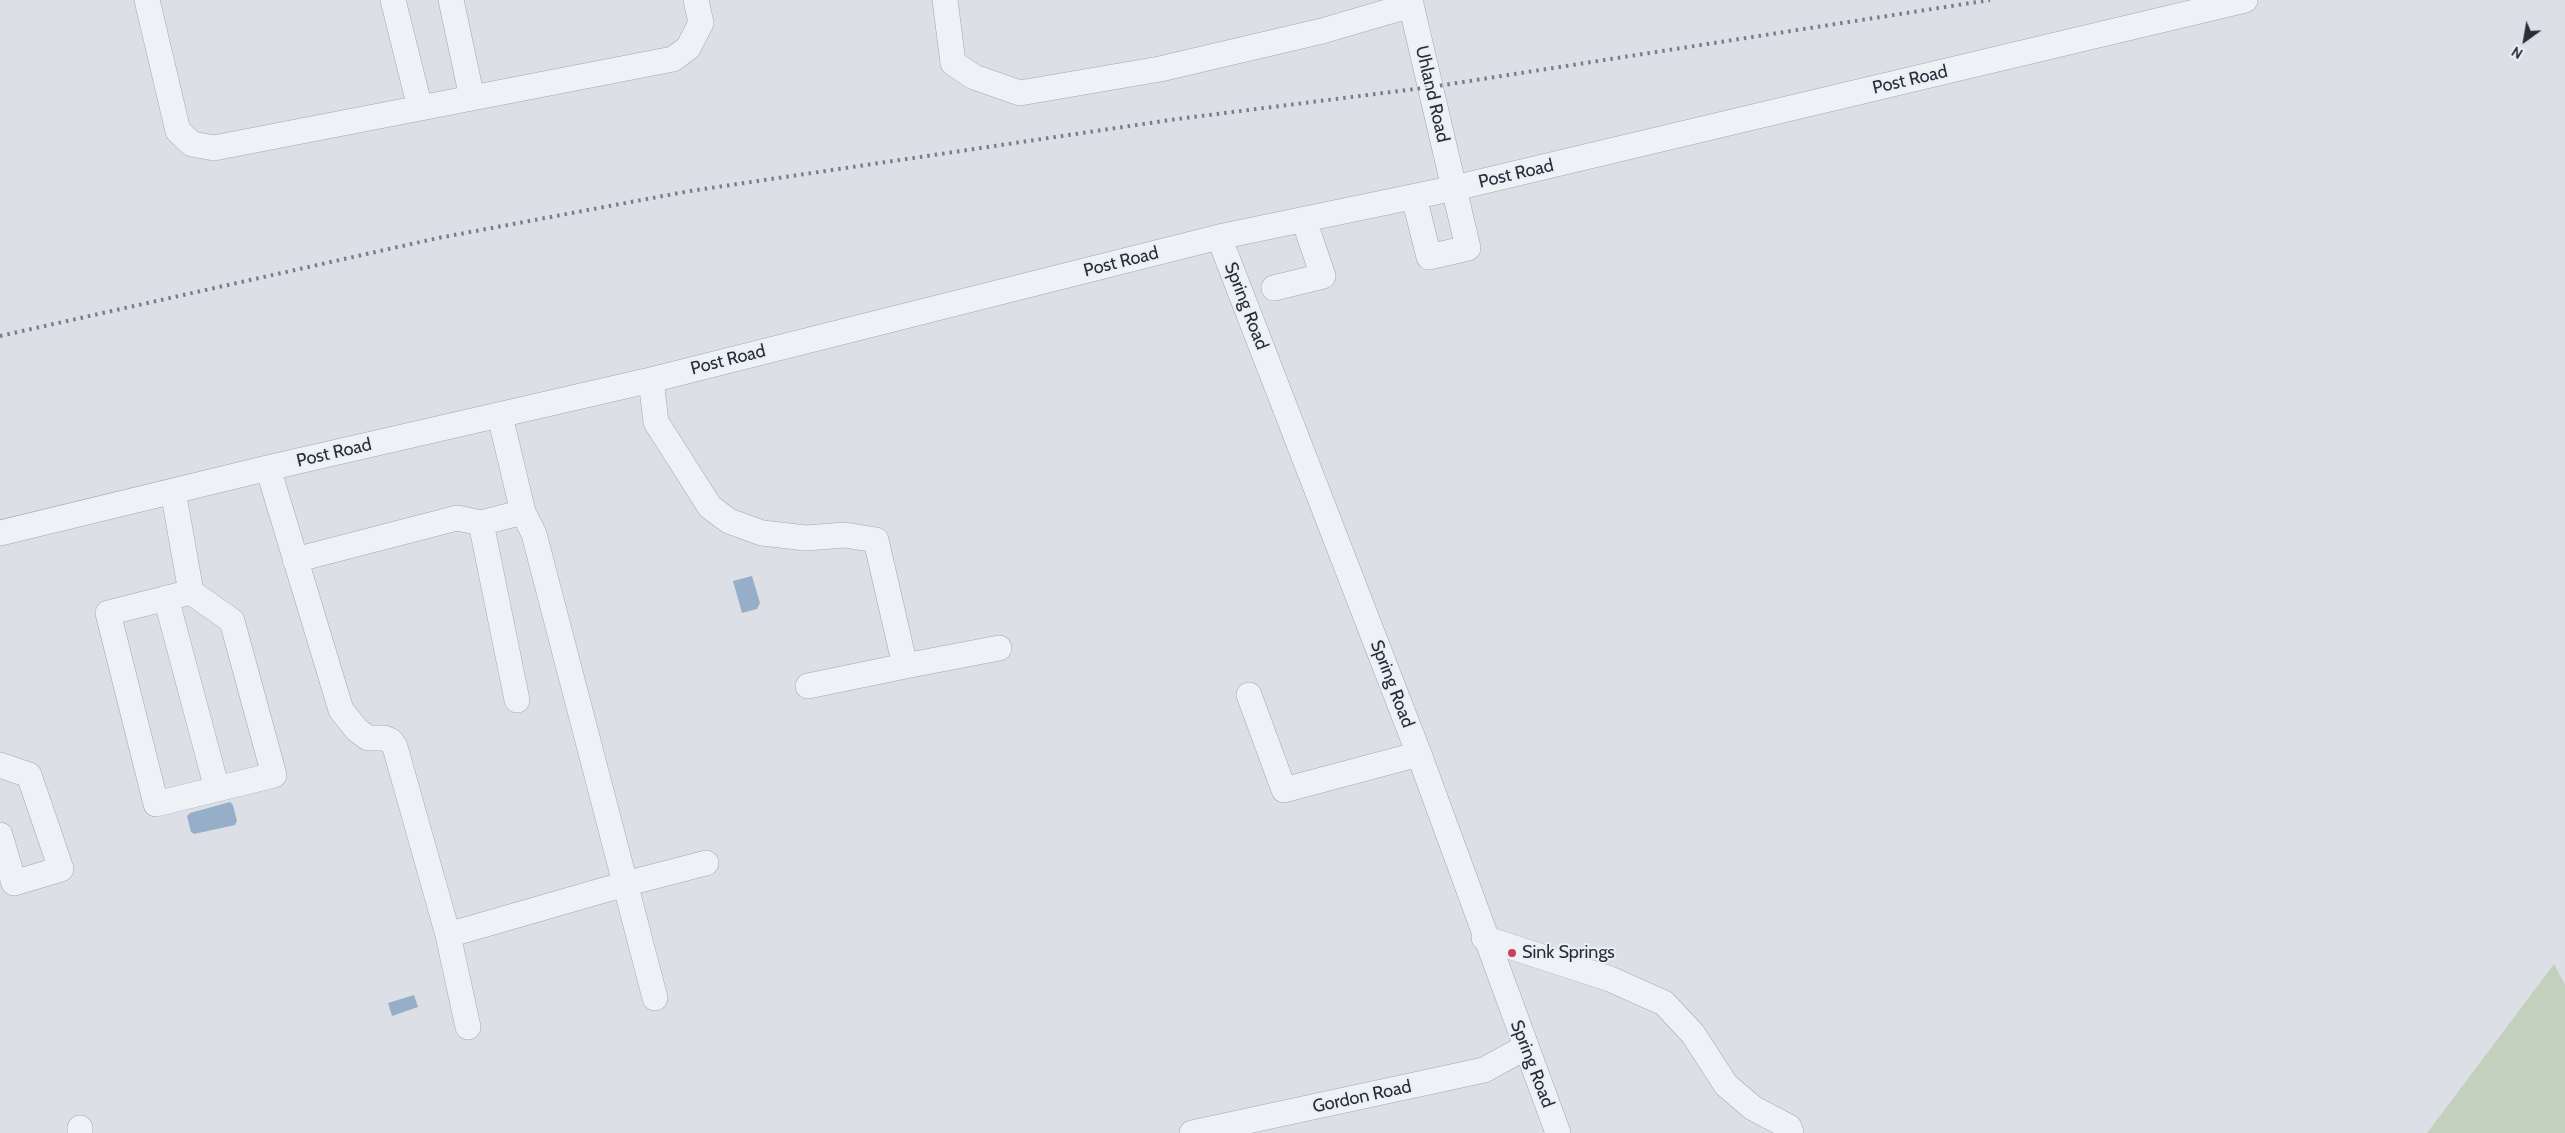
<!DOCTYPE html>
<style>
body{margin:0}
#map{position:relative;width:2565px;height:1133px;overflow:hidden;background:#dce0e6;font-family:Cabin,sans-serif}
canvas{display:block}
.north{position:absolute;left:2500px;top:15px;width:50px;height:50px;-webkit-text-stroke:4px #ebeff4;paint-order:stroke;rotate:212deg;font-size:14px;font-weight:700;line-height:20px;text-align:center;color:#262e3c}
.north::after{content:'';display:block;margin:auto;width:18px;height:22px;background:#262e3c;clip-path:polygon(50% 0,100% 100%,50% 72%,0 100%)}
</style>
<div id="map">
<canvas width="2565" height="1133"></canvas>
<div class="north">N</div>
</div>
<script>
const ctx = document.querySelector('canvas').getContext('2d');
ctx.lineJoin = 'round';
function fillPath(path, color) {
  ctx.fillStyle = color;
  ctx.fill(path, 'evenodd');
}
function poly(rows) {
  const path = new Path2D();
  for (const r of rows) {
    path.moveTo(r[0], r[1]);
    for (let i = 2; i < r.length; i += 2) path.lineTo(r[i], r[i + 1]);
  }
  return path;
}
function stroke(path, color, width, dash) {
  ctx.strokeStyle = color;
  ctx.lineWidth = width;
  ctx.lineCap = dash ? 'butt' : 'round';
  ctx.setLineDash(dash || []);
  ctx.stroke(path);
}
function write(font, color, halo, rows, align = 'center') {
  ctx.font = font + ' Cabin,sans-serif';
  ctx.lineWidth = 4;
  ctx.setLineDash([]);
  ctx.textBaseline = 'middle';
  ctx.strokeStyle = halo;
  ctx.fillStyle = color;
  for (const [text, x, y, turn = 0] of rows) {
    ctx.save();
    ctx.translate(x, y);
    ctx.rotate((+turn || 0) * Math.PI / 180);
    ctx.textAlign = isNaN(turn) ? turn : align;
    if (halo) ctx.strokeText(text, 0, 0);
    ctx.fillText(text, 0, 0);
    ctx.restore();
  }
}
fillPath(poly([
 [2554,964,2565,985,2565,1133,2427,1133]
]), '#c2d0bd');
fillPath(poly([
 [752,576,760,603,757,609,742,613,733,581],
 [230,802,233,805,237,821,235,825,194,834,191,832,187,816,190,813],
 [414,995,418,1007,392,1016,388,1003]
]), '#96aec7');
const minor = poly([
 [147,0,178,131,192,144,214,148,673,59,688,48,701,23,696,0],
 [393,0,420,108],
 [451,0,472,98],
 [945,0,953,63,974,77,1020,93,1160,69,1322,31,1411,5],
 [1410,0,1468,248,1429,257,1414,197],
 [1219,237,1419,754,1558,1133],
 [1274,288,1323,276,1304,220],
 [651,380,656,422,710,507,729,521,762,533,806,538,845,535,876,540,905,666,808,686],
 [500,416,523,512,534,534,655,998],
 [268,468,341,710,357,730,368,738,384,738,391,741,395,747,448,935,468,1027],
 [173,491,191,592,232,621,274,775,156,804,108,613,191,592],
 [481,523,517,700],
 [0,533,268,468,651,380,1219,237,1455,188,2245,0],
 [295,560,457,518,481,523,523,512],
 [166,598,217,789],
 [905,666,999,648],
 [1249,695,1284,790,1419,754],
 [0,765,29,775,61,869,14,883,0,835],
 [448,935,625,884,706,863],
 [1484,938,1610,979,1664,1003,1693,1034,1726,1085,1753,1108,1789,1127,1791,1133],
 [80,1128,80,1133],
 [1192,1133,1484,1070,1526,1047]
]);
stroke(minor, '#a2a7b0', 26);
stroke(minor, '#eef1f5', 25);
stroke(poly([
 [0,336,438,238,690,191,1177,119,1431,87,1990,0]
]), '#757f90', 4, [2.5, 5]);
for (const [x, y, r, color] of [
 [1512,953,5,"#ce3e55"]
]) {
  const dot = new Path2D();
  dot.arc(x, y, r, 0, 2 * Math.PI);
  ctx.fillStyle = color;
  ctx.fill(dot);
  stroke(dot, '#ebeff4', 2);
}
write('18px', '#262e3c', '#ebeff4', [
 ["Post Road",1910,80,-13],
 ["Uhland Road",1432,94,77],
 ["Post Road",1516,174,-13],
 ["Post Road",1121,262,-14],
 ["Spring Road",1246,306,69],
 ["Post Road",728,360,-14],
 ["Post Road",334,453,-13],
 ["Spring Road",1392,684,69],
 ["Spring Road",1532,1064,69],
 ["Gordon Road",1362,1097,-12]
]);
write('18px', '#262e3c', '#ebeff4', [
 ["Sink Springs",1522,953]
], 'left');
</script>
